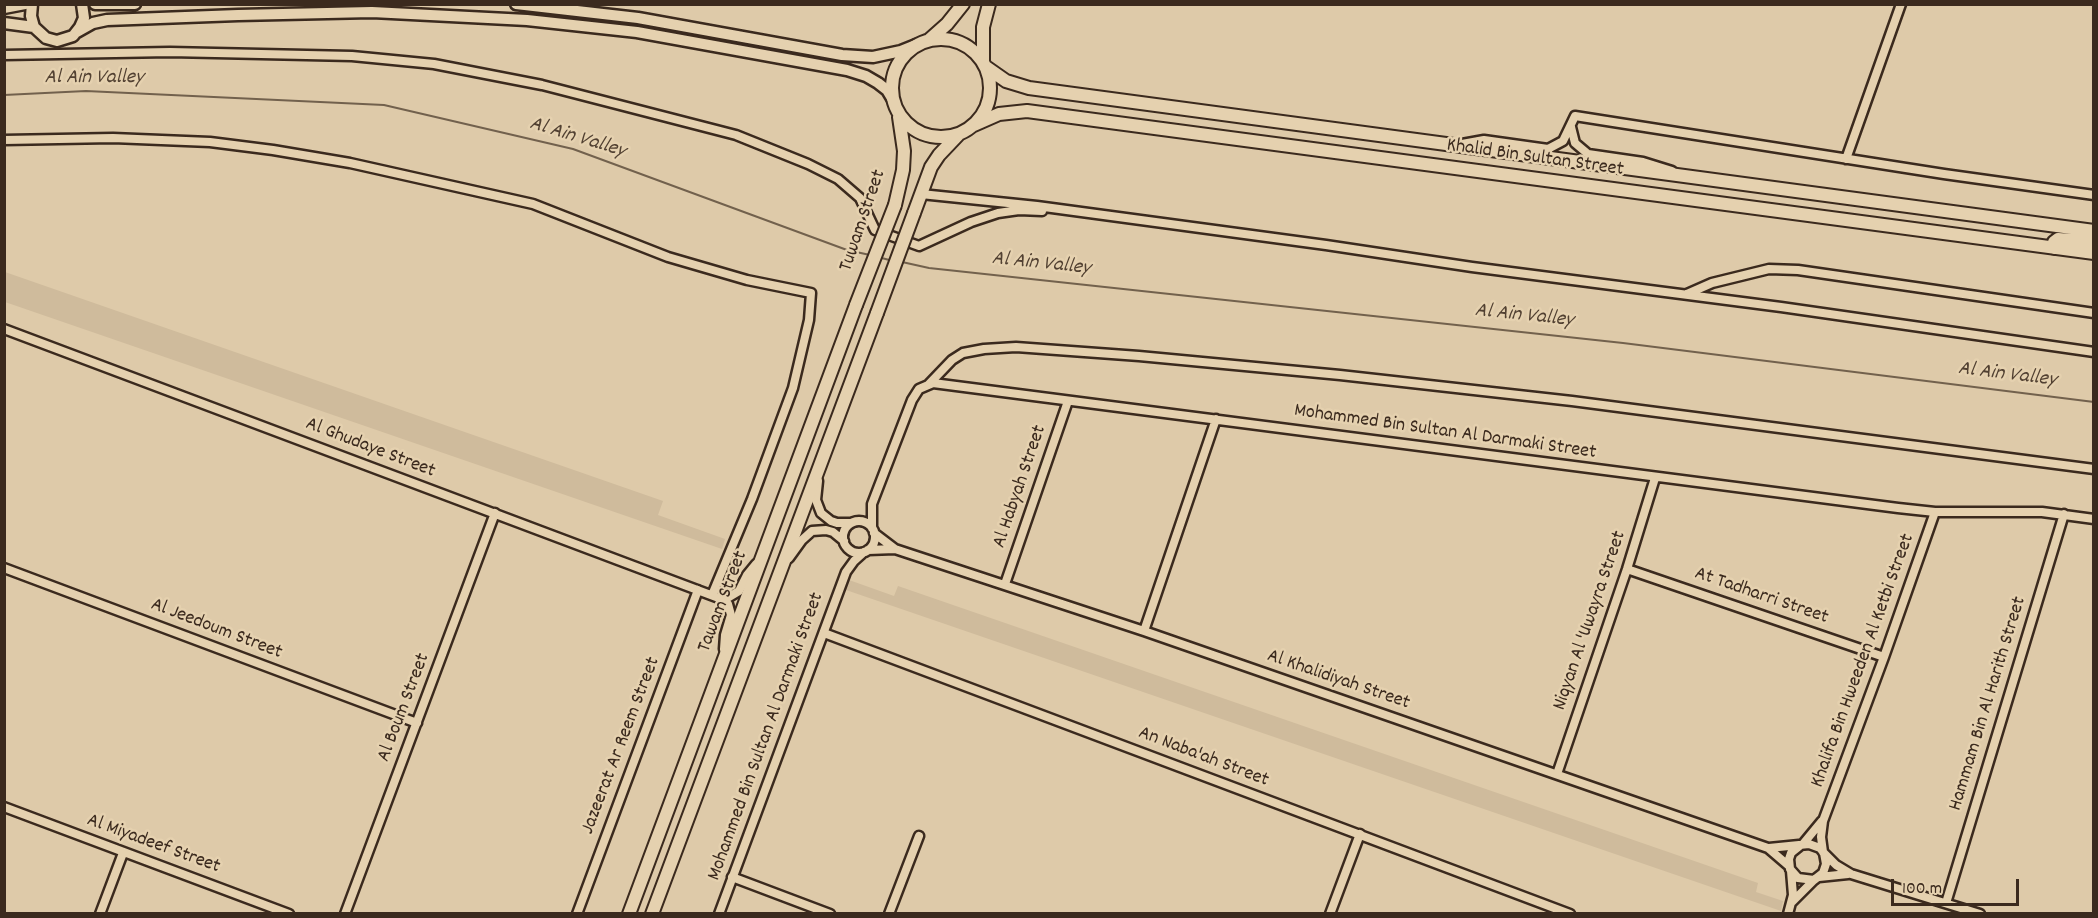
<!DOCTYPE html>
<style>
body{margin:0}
#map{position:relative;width:2098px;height:918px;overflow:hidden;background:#decaa9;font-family:Dekko,sans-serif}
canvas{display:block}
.frame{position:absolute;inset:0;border:6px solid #3b2a1e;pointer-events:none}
.scale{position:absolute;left:1891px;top:879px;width:128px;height:27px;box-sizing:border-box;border:3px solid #3b2a1e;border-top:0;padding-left:8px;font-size:18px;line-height:21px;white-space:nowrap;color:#3b2a1e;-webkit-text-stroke:4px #e5d1af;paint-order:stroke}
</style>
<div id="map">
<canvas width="2098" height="918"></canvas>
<div class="frame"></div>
<div class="scale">100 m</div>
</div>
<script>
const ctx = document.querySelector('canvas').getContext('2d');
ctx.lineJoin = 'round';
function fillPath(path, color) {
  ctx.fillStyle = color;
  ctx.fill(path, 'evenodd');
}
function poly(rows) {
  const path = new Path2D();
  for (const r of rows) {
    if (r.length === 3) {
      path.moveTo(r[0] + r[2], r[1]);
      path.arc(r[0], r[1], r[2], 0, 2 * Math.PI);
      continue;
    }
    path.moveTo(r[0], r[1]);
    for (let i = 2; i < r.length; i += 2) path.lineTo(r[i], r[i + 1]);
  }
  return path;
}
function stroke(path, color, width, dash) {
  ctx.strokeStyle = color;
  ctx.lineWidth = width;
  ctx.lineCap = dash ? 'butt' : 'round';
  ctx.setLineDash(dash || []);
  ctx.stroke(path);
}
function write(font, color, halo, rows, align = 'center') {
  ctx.font = font + ' Dekko,sans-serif';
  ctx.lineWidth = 5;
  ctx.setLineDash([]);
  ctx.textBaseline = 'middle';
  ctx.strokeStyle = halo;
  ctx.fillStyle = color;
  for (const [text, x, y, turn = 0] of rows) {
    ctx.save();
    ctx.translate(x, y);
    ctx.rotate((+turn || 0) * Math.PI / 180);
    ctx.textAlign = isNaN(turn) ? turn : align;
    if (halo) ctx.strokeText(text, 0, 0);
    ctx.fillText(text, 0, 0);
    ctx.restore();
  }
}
fillPath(poly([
 [5,272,663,501,658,515,725,539,722,549,5,302],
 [849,580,894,596,898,586,1758,883,1756,892,1783,901,1781,911,846,590]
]), '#cfbb9c');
stroke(poly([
 [4,95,86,91,384,105,573,149,847,250,870,255],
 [878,257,893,261],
 [902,262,929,268,1623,343,2094,402]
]), '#72614d', 2);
const street = poly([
 [4,55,170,52,352,56,434,64,542,85,736,135,808,164,838,179,860,198,875,230,919,246,971,222,998,213,1019,210,1042,211],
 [1571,127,1575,143,1588,154,1643,162,1672,171],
 [4,140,113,138,210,142,273,150,350,163,533,204,668,257,747,280,811,293,809,320,793,388,752,499,712,595],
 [1462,144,1484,140,1548,149,1563,141,1575,116,1944,174,2094,195],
 [1846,159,1901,4],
 [921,194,1037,206,1326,245,1472,267,1781,307,2094,352],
 [1687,294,1712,283,1769,269,1798,270,2094,313],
 [4,329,724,600,728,604,731,615,725,635,724,649],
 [929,384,952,360,963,353,984,349,1016,347,1139,356,1340,375,1572,401,2094,469],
 [818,481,816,500,821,513,831,521,837,523,850,523],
 [859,537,16],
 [872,528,872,504,912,400,919,389,933,383,1898,508,1935,512,2042,512,2094,519],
 [874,533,895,549,1144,631,1768,848,1789,866],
 [868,550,895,549],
 [789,558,802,540,812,531,826,530,833,532,844,541],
 [4,568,417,723],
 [1627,569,1884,657],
 [1005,584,1068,401],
 [724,600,739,591,747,575,756,564],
 [1144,631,1216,419],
 [824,633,1570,914],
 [1557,774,1627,569,1655,478],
 [4,807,289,914],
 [1803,844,1822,821],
 [1769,848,1809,844,1820,848,1824,853,1826,864,1823,873,1814,880,1798,878,1790,869,1789,859,1791,853,1801,845],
 [1823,852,1821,837,1823,821,1884,657,1935,512],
 [1824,853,1836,865,1851,874,1980,914],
 [732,877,830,914],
 [1819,877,1848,874],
 [1792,902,1814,880],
 [1946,903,2064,514],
 [100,914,123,853],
 [345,914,495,513],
 [577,914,698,590],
 [719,914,846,572,854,561,864,552],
 [889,914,919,836],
 [1330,914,1360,834],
 [1788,914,1793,895,1791,871]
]);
const secondary = poly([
 [32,4,31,16,34,27,46,38,57,41,73,36,80,27,84,18,82,4],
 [95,4,135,4],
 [516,4,638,18,842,55,873,57,901,51,916,45],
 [4,8,25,4],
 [4,23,34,27],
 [77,32,93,23,107,20,238,15,372,12,527,20,637,32,847,70,866,76,878,83,887,90,893,100]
]);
const primary = poly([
 [941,88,49],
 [929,40,947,24,963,4],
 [983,62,983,27,989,4],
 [986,67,1006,81,1029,88,2094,231],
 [974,125,999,114,1027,111,2094,253],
 [895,205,903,170,904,151,899,117],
 [914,213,931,167,939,155,958,135],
 [2054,248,2054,242,2058,239,2094,242],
 [629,914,856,305],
 [652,914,877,313]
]);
stroke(street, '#3b2a1e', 13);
stroke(secondary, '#3b2a1e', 15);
stroke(primary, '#3b2a1e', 16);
stroke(street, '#e5d1af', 8);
stroke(secondary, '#e5d1af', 10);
stroke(primary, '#e5d1af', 12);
const primaryBridge = poly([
 [856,305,895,205],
 [877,313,914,213]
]);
stroke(primaryBridge, '#3b2a1e', 16, []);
stroke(primaryBridge, '#e5d1af', 12);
write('20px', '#3b2a1e', '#e5d1af', [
 ["Khalid Bin Sultan Street",1535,159,8],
 ["Tuwam Street",864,221,-71],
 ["Mohammed Bin Sultan Al Darmaki Street",1445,433,8],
 ["Al Ghudaye Street",370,449,21],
 ["Al Habyah Street",1021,487,-71],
 ["At Tadharri Street",1761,597,19],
 ["Tawam Street",724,602,-69],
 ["Niqyan Al 'Uwayra Street",1591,621,-71],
 ["Al Jeedoum Street",216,630,21],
 ["Khalifa Bin Hweeden Al Ketbi Street",1864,661,-70],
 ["Al Khalidiyah Street",1338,681,19],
 ["Hammam Bin Al Harith Street",1989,704,-73],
 ["Al Boum Street",405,708,-69],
 ["Mohammed Bin Sultan Al Darmaki Street",767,737,-70],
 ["Jazeerat Ar Reem Street",622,746,-69],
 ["An Naba'ah Street",1203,758,21],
 ["Al Miyadeef Street",153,845,20]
]);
write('italic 21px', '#524132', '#e5d1af', [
 ["Al Ain Valley",94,79],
 ["Al Ain Valley",577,139,17],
 ["Al Ain Valley",1041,265,6],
 ["Al Ain Valley",1524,317,6],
 ["Al Ain Valley",2007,376,7]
]);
</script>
